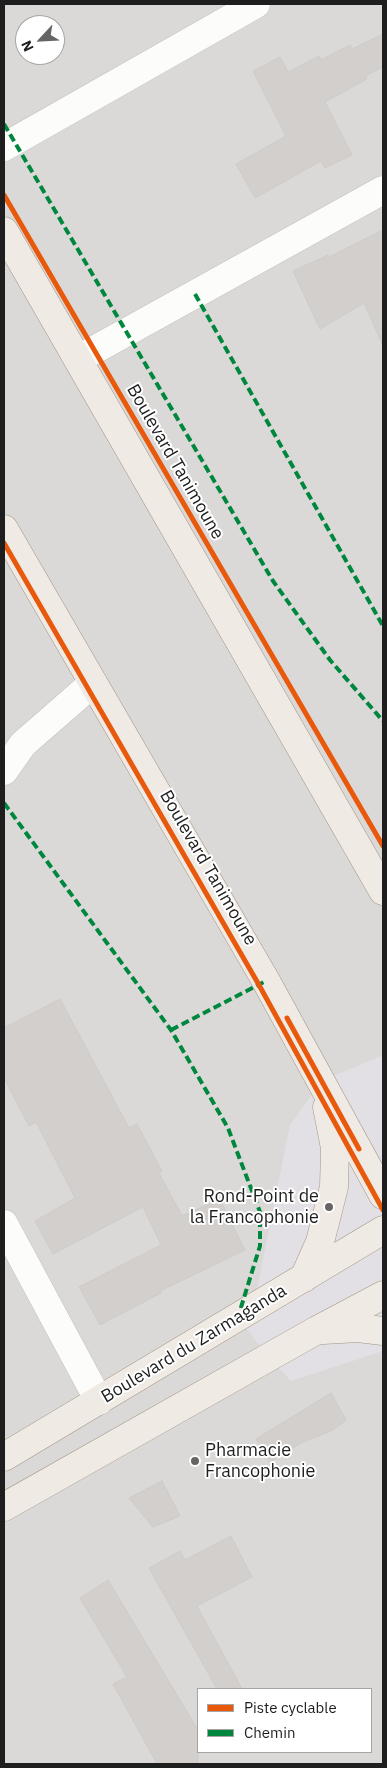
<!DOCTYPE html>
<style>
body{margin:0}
#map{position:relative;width:387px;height:1768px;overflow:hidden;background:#ece9e6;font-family:"IBM Plex Sans",sans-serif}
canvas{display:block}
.frame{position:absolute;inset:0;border:5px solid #1e1e1e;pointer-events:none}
.legend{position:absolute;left:197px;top:1688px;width:175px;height:65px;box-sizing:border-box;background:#fff;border:1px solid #a5a5a5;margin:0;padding:6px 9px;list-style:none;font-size:15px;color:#1e1e1e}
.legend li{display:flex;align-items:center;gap:10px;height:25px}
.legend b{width:25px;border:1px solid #a5a5a5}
.north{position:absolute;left:15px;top:15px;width:50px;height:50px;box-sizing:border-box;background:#fff;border:1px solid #a5a5a5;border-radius:50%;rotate:245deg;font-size:14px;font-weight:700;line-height:20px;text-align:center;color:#1e1e1e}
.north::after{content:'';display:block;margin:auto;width:18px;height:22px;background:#666564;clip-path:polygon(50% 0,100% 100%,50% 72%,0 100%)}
</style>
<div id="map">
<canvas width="387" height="1768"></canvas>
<div class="frame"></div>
<ul class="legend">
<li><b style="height:6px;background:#e8590c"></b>Piste cyclable</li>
<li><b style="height:6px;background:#00873e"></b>Chemin</li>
</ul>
<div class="north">N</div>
</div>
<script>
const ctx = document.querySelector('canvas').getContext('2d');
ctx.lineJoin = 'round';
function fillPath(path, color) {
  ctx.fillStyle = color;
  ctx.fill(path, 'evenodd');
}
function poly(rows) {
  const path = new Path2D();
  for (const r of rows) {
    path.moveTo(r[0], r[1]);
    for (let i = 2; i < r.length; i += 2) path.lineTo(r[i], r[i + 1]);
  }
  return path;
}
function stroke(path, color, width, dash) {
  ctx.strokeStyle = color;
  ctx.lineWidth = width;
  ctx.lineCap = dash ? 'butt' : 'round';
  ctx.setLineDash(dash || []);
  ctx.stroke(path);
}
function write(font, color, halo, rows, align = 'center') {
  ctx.font = font + ' "IBM Plex Sans",sans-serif';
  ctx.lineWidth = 4;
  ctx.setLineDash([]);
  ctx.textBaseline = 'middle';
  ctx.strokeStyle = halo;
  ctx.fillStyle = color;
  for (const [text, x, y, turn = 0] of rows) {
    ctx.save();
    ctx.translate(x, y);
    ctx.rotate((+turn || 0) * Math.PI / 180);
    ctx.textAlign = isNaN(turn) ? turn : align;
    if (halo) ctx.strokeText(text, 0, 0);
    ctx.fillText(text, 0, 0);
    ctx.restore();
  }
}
fillPath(poly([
 [4,4,383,4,383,1764,4,1764],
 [25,25,55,25,55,55,25,55],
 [198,1689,371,1689,371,1752,198,1752]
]), '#dbd9d8');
fillPath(poly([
 [383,1055,383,1351,291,1381,268,1357,238,1317,257,1290,290,1125,322,1081]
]), '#e2e0e5');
const building = poly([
 [383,34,383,67,365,76,367,79,325,102,352,155,325,168,321,161,255,198,236,164,286,136,253,71,280,57,288,72,319,56,321,60,350,45,352,49,383,34],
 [383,230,383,346,364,303,320,329,293,271,328,255,329,257,383,230],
 [60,999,129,1128,137,1124,162,1171,159,1173,182,1216,220,1199,245,1250,160,1291,161,1293,100,1325,79,1287,161,1245,143,1207,53,1254,35,1221,75,1198,36,1122,29,1126,4,1078,4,1028,60,999],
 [331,1393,346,1420,333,1430,301,1443,270,1462,256,1439,331,1393],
 [162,1481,180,1516,153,1527,129,1498,162,1481],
 [231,1536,252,1577,197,1606,242,1689,217,1689,149,1568,180,1551,185,1560,231,1536],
 [108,1580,198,1730,198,1764,157,1764,113,1684,127,1677,80,1598,108,1580]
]);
fillPath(building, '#d2cfcd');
stroke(building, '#cfcbc8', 1);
const minor = poly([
 [4,147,256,4],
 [78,359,383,190],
 [4,771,23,744,93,683],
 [4,1224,99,1401]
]);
const major = poly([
 [4,231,383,891],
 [4,529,266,981,383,1195],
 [304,1278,320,1242,334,1187,335,1148,327,1107],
 [323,1330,358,1328,383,1331],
 [4,1457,383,1230],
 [4,1507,317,1330,383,1295]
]);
stroke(minor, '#c3c2c1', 29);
stroke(major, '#a19584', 29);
stroke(minor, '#fcfcfb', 28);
stroke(major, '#efeae4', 28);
stroke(poly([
 [4,124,273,581,330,660,383,721],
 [195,294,383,626],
 [4,803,171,1030,228,1128,260,1212,260,1246,238,1317],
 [171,1030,266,981]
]), '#00873e', 4, [8, 4]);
stroke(poly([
 [4,195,383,846],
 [4,543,259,985,383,1210],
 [287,1018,359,1149]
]), '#e8590c', 5);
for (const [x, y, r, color] of [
 [329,1207,5,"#666564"],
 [195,1461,5,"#666564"]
]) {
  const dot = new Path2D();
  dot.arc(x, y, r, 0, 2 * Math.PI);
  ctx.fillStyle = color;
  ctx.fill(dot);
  stroke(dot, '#fff', 2);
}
write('18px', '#1e1e1e', '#fff', [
 ["Boulevard Tanimoune",175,462,60],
 ["Boulevard Tanimoune",208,868,60],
 ["Boulevard du Zarmaganda",194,1344,-31]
]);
write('18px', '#1e1e1e', '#fff', [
 ["Rond-Point de",319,1197],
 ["la Francophonie",319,1218],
 ["Pharmacie",205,1451,"left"],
 ["Francophonie",205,1472,"left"]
], 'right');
</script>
